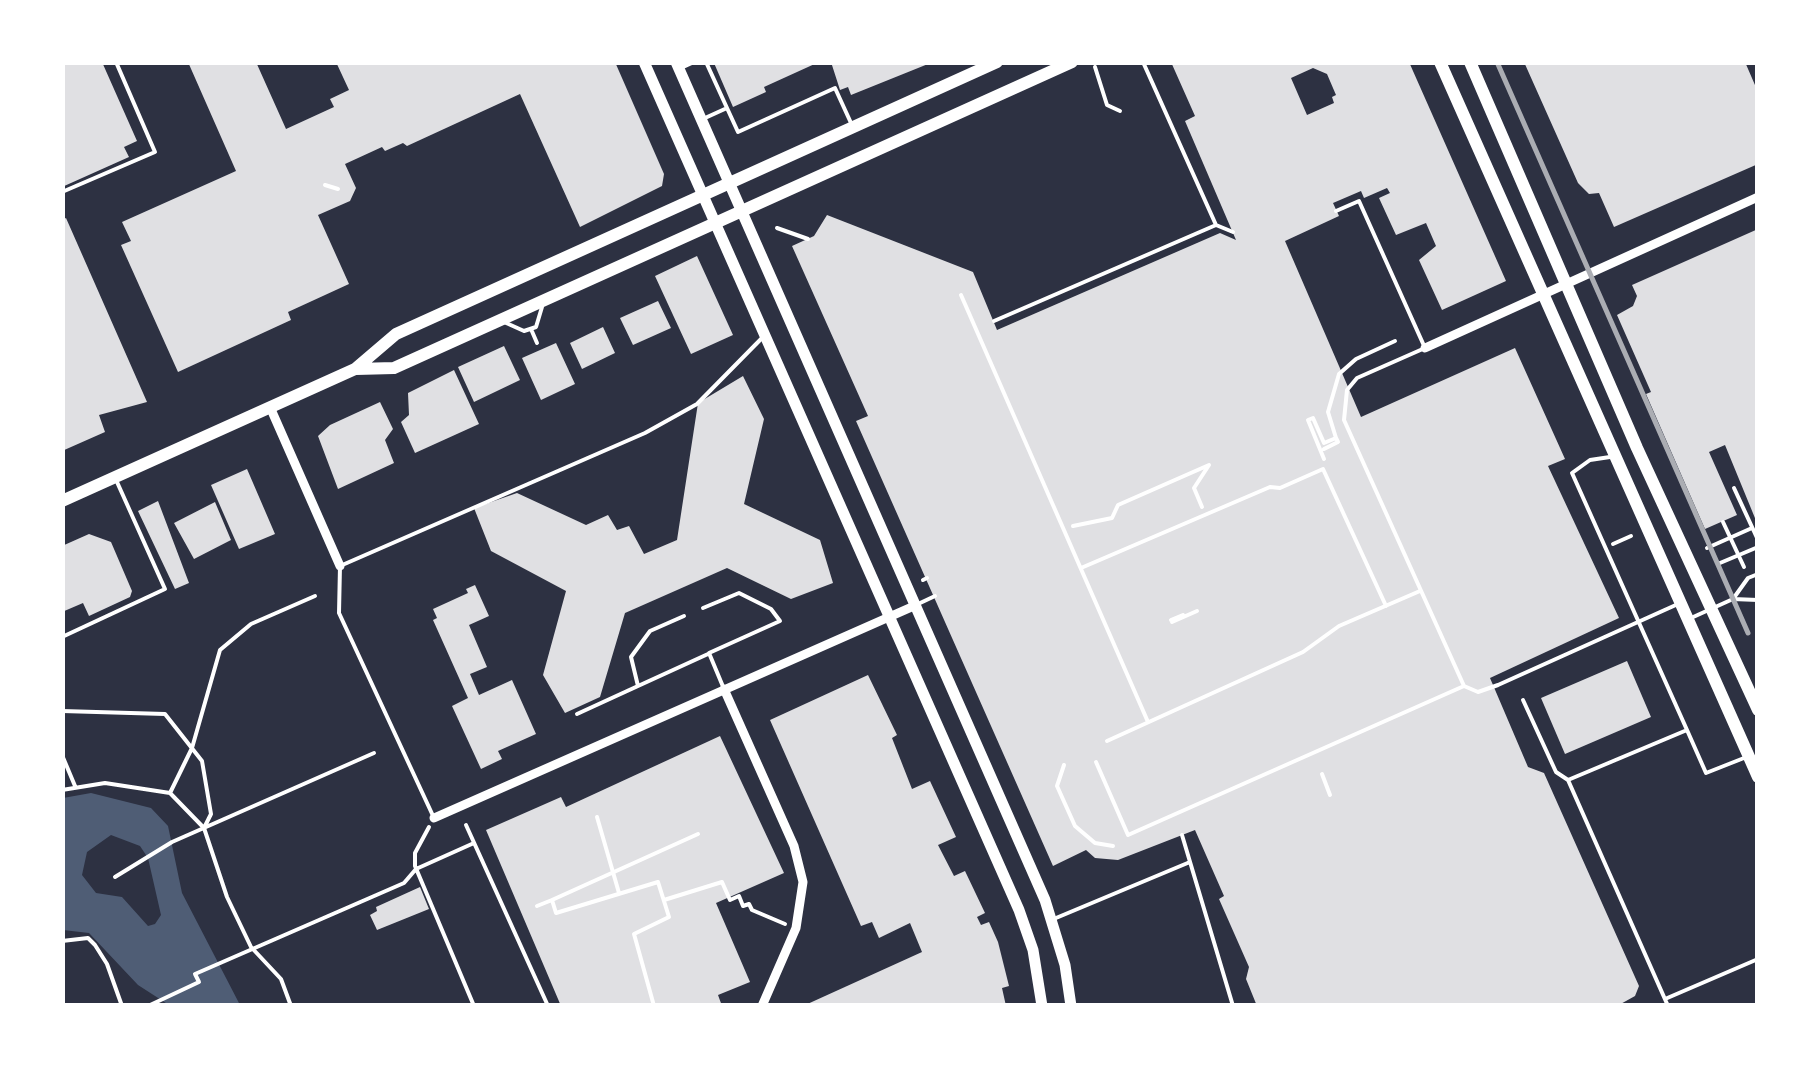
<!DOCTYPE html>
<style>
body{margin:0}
#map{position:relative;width:1820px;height:1068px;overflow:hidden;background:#2d3142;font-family:"PT Serif",serif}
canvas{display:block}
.frame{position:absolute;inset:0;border:65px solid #fff;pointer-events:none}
</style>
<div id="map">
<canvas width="1820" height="1068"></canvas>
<div class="frame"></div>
</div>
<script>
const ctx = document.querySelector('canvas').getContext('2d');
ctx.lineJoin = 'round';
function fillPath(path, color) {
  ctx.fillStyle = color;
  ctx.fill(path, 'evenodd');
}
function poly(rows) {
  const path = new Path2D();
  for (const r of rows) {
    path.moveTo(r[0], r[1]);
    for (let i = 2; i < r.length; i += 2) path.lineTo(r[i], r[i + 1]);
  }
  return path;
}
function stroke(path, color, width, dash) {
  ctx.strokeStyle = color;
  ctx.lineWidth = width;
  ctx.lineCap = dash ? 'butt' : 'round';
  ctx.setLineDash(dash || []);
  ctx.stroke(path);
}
fillPath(poly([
 [91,793,151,808,168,826,182,893,240,1005,169,1005,138,985,89,933,63,930,63,798],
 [111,835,140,846,148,858,161,915,155,924,148,926,122,897,96,893,82,875,87,852]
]), '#4f5d75');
fillPath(poly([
 [62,62,102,62,137,141,124,147,129,157,62,187],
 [188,62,256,62,286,129,334,107,330,99,349,90,336,62,615,62,664,174,662,186,580,227,520,94,407,146,403,143,385,151,382,147,345,164,356,188,350,201,318,215,349,284,288,312,291,320,178,372,121,245,131,241,122,222,236,171],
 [819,62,764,87,766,92,733,107,714,63],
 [831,62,933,62,851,95,848,87,840,90],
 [1171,62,1409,62,1506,281,1442,310,1419,260,1436,246,1426,223,1396,235,1379,198,1390,193,1387,188,1364,198,1361,191,1333,203,1339,216,1285,241,1361,417,1515,348,1565,459,1548,466,1619,618,1490,678,1528,767,1544,773,1639,986,1635,996,1617,1006,1257,1006,1246,979,1249,967,1219,899,1224,896,1195,830,1118,860,1095,858,1086,850,1053,866,856,421,868,416,792,246,814,236,827,215,973,272,997,330,1220,233,1236,240,1185,121,1195,116],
 [1313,68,1327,74,1336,95,1332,97,1334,103,1307,115,1291,78],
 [1524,62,1745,62,1758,92,1758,164,1614,227,1599,193,1589,194,1578,183],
 [66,218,147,402,99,415,105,432,62,451,62,220],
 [1758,229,1757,523,1725,445,1709,452,1737,515,1705,529,1646,394,1651,392,1617,315,1633,306,1637,296,1632,285],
 [697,256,733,335,691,354,655,276],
 [658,301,671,328,633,345,620,318],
 [603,327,615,353,582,369,570,343],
 [556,343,575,384,541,400,522,358],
 [504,346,520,380,474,402,458,367],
 [454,370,479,424,415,453,401,422,409,415,408,393],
 [743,376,764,419,744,504,820,540,833,583,791,599,727,568,625,613,600,697,565,713,543,675,566,591,491,551,474,508,517,493,586,525,608,515,617,530,629,526,644,554,677,540,698,403],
 [380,402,393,429,385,440,394,463,338,489,318,436,330,425],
 [247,469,275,534,239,549,211,485],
 [158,501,189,583,175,589,138,511],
 [215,502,231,540,194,559,174,523],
 [89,534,111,542,132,591,130,597,89,616,83,603,62,612,62,546],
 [475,585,489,616,469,625,487,667,470,674,479,695,512,680,536,734,498,751,502,759,481,769,452,706,468,698,433,620,437,618,433,609,468,593,466,589],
 [1627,661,1651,717,1565,754,1541,698],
 [868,675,897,735,892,738,912,789,930,781,956,837,938,845,954,876,965,871,985,913,977,917,981,925,989,922,998,942,1009,986,1002,988,1006,1006,803,1006,922,952,910,923,879,938,872,922,861,926,770,720],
 [720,736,784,873,716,903,750,982,718,995,722,1006,561,1006,486,830,561,797,566,807],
 [420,887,429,909,377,930,370,915,377,911,376,907]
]), '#e0e0e3');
stroke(poly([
 [1095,67,1107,105,1120,111],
 [325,185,338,189],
 [62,192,155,152,116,62],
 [777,228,808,239],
 [1324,449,1338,442,1336,438],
 [1324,459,1308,420,1313,418,1324,443,1336,438,1328,412,1339,374,1356,359,1395,341],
 [1734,488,1758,540],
 [1723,522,1744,567],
 [1073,526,1112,518,1118,505,1209,465,1194,488,1202,507],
 [1613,544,1631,536],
 [1707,548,1752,528],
 [1720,563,1758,547],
 [923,580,927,578],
 [1171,620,1183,615],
 [1172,622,1197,611],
 [62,711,165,714,202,761,211,814,204,828,227,897,251,947,281,979,291,1006],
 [62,755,75,786],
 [1322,774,1330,795],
 [62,790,105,783,170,793,204,828],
 [170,793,192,748,220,650,251,624,315,596],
 [597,817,619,893],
 [466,825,548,1006],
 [429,827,415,853,415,866,474,1006],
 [115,877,172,842,374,753],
 [664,900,722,882,730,900,739,896,743,906,749,904,752,910,785,924],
 [537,906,552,900],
 [62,941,88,938,95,945,107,964,122,1006],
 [148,1006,199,982,195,974,404,883,416,869,474,843],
 [654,1006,634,934,669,917,658,882,556,913,552,900,698,834]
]), '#fff', 4);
stroke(poly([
 [706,62,727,108],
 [1143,62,1216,225],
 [683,67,694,62],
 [705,118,727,108,738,132,835,88,851,123],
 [1336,211,1359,201,1425,348,1357,378,1347,390,1344,420,1464,686,1478,692,1498,685,1678,604],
 [961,295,1148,722],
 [994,321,1216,225,1233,232],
 [504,322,524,331,536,327,542,307],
 [531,329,537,343],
 [1610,457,1590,460,1572,473,1687,730,1568,780,1668,1006],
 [1081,568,1270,487,1280,488,1323,469,1386,606],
 [1733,599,1748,578,1758,574],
 [918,604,935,596],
 [703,608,739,593,771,609,780,621,709,653,724,689],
 [684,616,650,631,631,657,638,686,708,654],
 [1691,618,1733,599,1758,600],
 [62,637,165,589,117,482],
 [1523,700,1556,772,1568,780],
 [577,714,638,686],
 [1687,730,1706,773,1744,758],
 [1107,741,1303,652,1339,626,1420,591],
 [1096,762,1128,835,1464,686],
 [1064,765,1057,786,1075,826,1095,843,1113,846],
 [434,818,339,613,340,566,645,433,697,404,763,337],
 [1182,835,1233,1006],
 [1056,918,1190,862],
 [1665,999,1758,959]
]), '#fff', 4);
stroke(poly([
 [1425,348,1758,197],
 [270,407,340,566],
 [724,689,794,846,803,882,796,928,762,1006],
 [434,818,914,606]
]), '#fff', 9);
stroke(poly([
 [644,62,1019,910,1033,950,1042,1006],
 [676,62,1045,900,1065,965,1071,1006]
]), '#fff', 11);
stroke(poly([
 [1440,62,1758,777],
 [1470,62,1637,448,1758,710],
 [356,369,394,368,1072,62],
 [62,501,355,369,396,334,997,62]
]), '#fff', 12);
stroke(poly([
 [1497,62,1748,633]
]), '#abadb3', 5);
</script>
